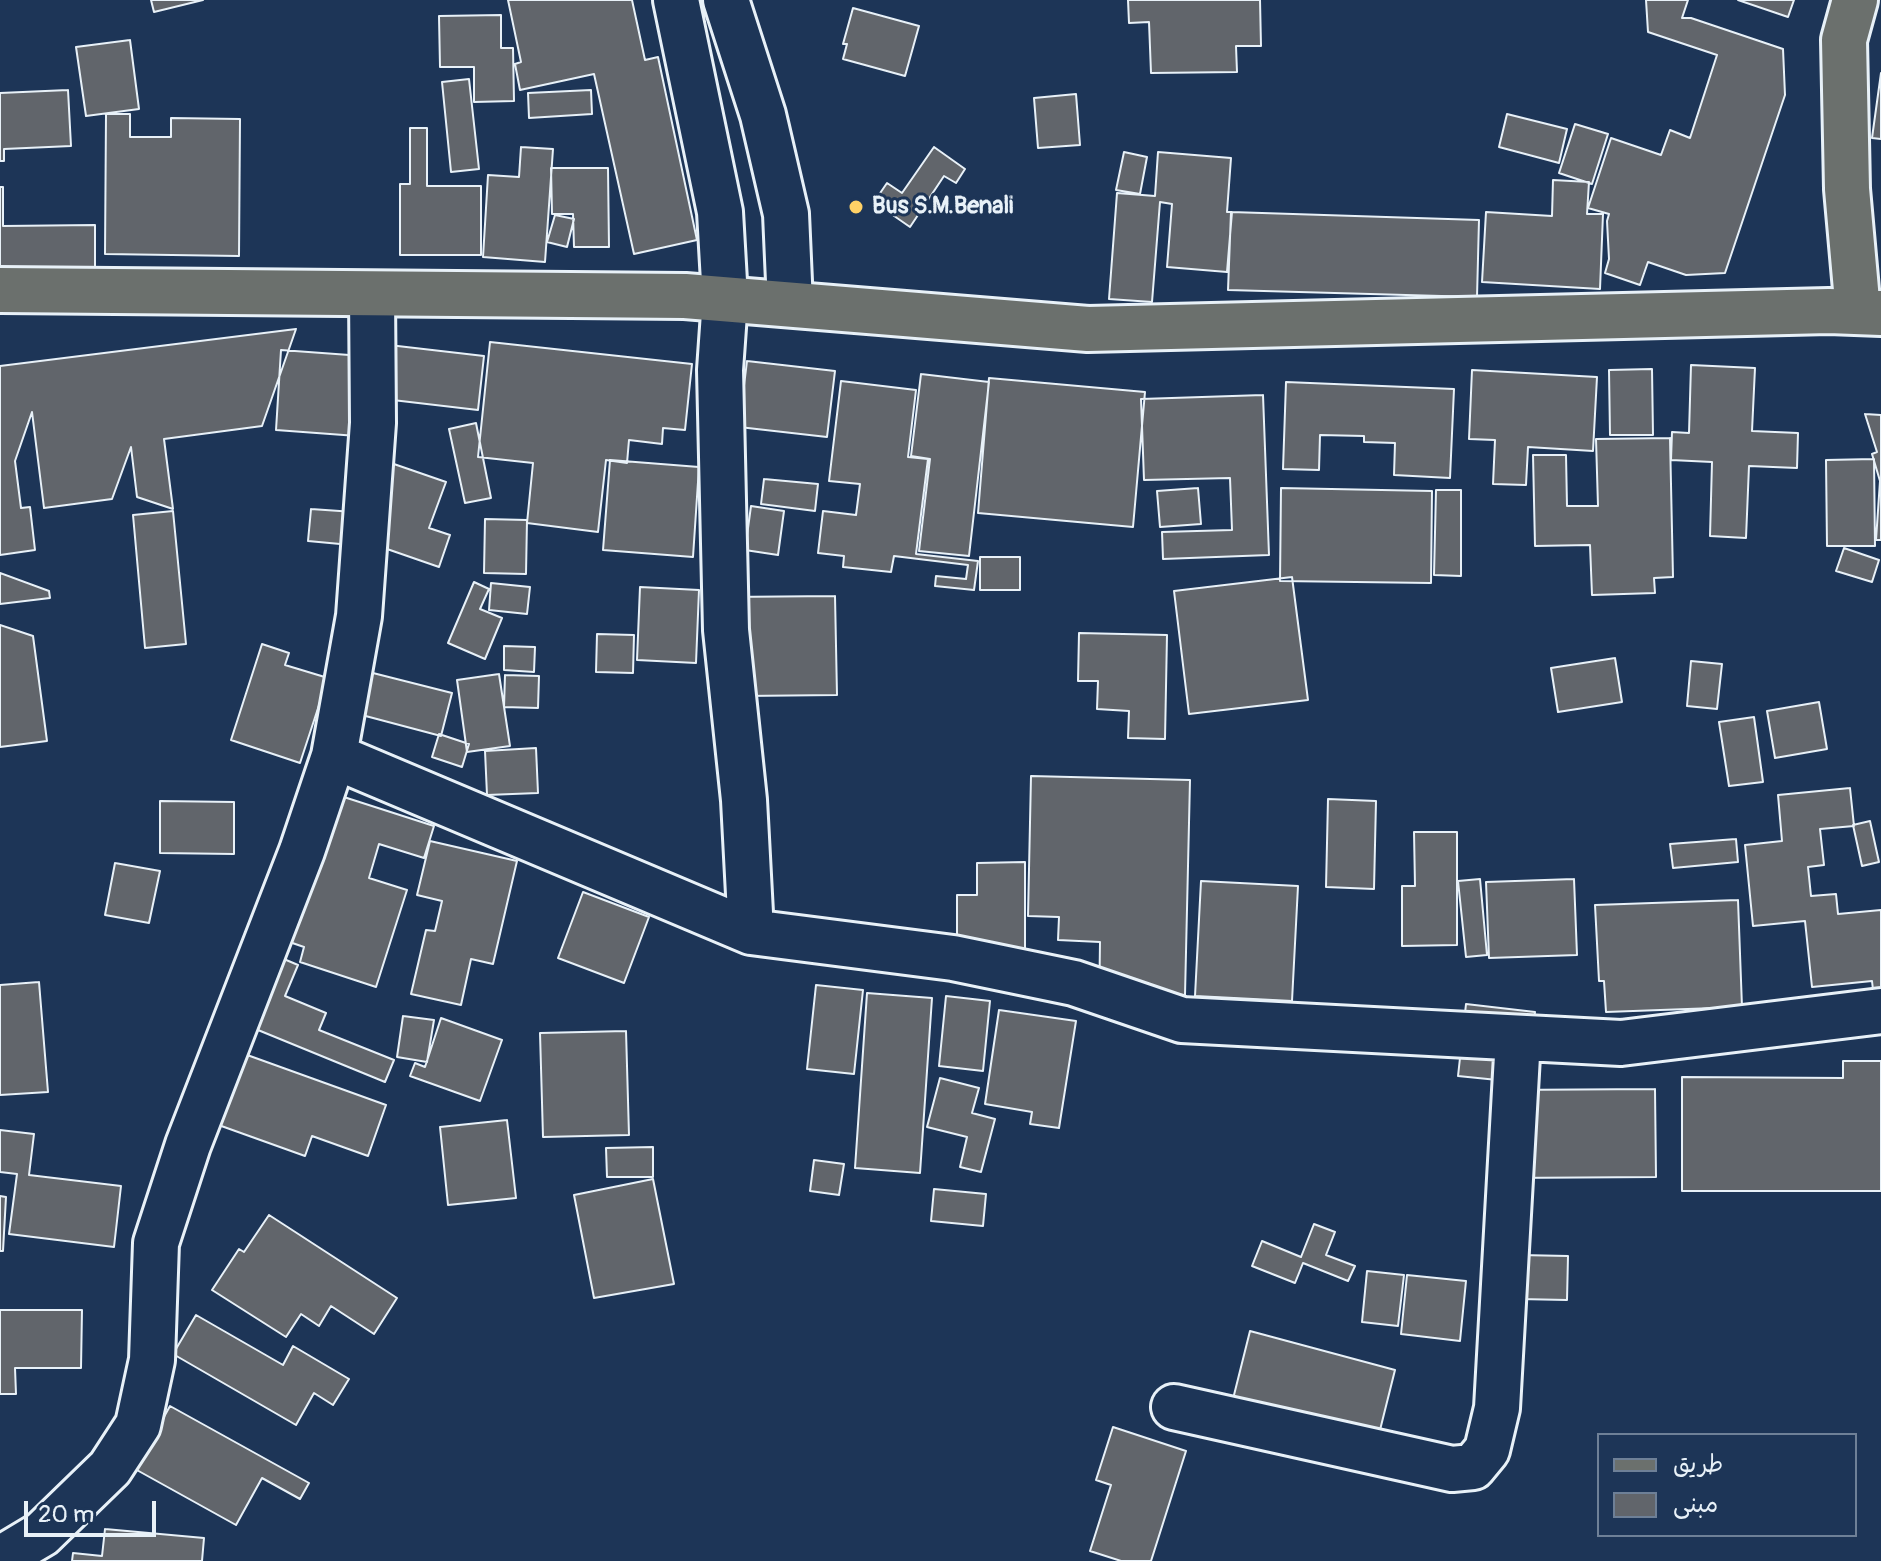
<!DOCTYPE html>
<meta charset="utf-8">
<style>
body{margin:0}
#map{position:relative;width:1881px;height:1561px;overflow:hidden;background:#1d3557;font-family:Pangolin,"Playpen Sans Arabic",sans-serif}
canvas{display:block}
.legend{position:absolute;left:1597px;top:1433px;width:260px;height:104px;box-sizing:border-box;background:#1d3557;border:2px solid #6e8097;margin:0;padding:10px 14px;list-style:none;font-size:24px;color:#e8f1f8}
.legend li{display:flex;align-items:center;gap:16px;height:40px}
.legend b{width:40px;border:2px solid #6e8097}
.scale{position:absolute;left:24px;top:1501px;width:132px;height:36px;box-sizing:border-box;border:4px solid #e8f1f8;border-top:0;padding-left:10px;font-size:24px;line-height:28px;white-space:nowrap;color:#e8f1f8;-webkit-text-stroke:6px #1d3557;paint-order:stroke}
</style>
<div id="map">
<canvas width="1881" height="1561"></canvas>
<ul class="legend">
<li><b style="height:10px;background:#6b706d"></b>طريق</li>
<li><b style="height:22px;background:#61656b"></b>مبنى</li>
</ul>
<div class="scale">20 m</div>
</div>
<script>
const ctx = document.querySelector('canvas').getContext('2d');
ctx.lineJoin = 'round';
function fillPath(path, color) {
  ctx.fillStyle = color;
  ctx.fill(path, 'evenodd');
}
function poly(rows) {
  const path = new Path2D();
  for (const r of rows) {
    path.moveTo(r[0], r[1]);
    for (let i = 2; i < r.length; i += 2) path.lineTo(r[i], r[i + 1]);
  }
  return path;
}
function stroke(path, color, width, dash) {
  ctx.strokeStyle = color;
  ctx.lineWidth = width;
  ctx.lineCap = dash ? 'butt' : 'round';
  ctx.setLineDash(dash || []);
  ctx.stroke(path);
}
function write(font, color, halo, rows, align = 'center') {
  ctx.font = font + ' Pangolin,sans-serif';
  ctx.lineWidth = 6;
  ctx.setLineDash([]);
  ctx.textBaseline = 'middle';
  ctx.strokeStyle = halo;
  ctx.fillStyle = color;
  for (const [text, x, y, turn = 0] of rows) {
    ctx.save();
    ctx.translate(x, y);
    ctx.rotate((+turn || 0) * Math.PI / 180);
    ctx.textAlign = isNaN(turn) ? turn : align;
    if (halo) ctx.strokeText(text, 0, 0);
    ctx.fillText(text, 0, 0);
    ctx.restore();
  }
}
const building = poly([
 [151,0,203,0,154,12,151,0],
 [508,0,632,0,645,60,658,57,697,240,634,254,594,74,520,90,515,64,521,62,508,0],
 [1128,0,1260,0,1261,46,1236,46,1237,72,1151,73,1149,22,1129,23,1128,0],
 [1646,0,1688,0,1682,18,1691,18,1783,49,1785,95,1725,273,1686,275,1648,262,1640,285,1605,273,1609,259,1607,221,1609,214,1588,208,1611,138,1661,155,1670,130,1690,138,1717,55,1648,32,1646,0],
 [1738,0,1794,0,1788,17,1738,0],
 [853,8,919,26,905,76,843,59,847,44,843,44,853,8],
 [501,15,501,48,513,48,514,101,474,102,474,67,440,67,439,16,501,15],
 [130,40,139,109,86,116,76,47,130,40],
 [1881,73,1881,139,1872,138,1881,73],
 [469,79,479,169,451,172,442,82,469,79],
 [68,90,71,146,4,149,4,161,0,161,0,93,68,90],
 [591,90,592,114,529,118,528,93,591,90],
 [1076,94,1080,145,1038,148,1034,98,1076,94],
 [106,114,130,114,130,137,171,137,171,118,240,119,239,256,105,254,106,114],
 [1507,114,1567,129,1559,163,1499,147,1507,114],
 [1575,124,1608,134,1592,184,1559,173,1575,124],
 [410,128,427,128,427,186,481,186,481,255,400,255,400,184,410,184,410,128],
 [521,147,553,149,545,262,483,257,488,175,519,177,521,147],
 [934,147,965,169,956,183,944,176,910,227,874,202,887,183,902,193,934,147],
 [1124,152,1147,157,1140,194,1116,190,1124,152],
 [1158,152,1231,158,1227,212,1232,212,1227,272,1167,267,1172,204,1160,202,1152,302,1109,299,1117,193,1155,196,1158,152],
 [551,168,608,168,609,247,574,247,573,214,552,214,551,168],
 [1553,180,1589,182,1587,214,1603,214,1600,289,1482,282,1486,212,1552,216,1553,180],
 [0,187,3,187,3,226,95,225,95,272,0,273,0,187],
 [1231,212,1479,220,1477,297,1228,290,1231,212],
 [555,215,574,219,567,247,547,242,555,215],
 [296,329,262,426,164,439,173,509,137,497,131,447,112,499,44,508,32,412,15,461,21,508,30,507,35,550,0,555,0,366,296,329],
 [490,342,692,364,685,430,663,428,662,444,629,440,627,463,606,460,598,532,527,523,533,463,478,457,490,342],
 [389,345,484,356,478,410,384,399,389,345],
 [281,350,363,356,357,436,276,430,281,350],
 [747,361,835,371,827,437,739,427,747,361],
 [1691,365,1755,368,1752,431,1798,433,1797,468,1749,466,1746,538,1710,536,1712,462,1671,460,1672,432,1689,433,1691,365],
 [1652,369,1653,435,1610,435,1609,370,1652,369],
 [1472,370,1597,377,1593,451,1528,447,1526,485,1493,484,1495,440,1469,439,1472,370],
 [921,374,989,382,969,556,919,551,930,459,911,456,921,374],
 [989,378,1145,392,1133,527,978,513,989,378],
 [841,381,916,390,908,457,928,459,916,554,978,561,974,590,935,586,936,576,966,579,968,565,894,556,891,572,843,567,844,556,818,553,823,511,856,515,860,484,829,481,841,381],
 [1286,382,1454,389,1450,478,1394,475,1395,443,1364,442,1364,436,1320,435,1319,470,1283,469,1286,382],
 [1263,395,1269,555,1163,559,1162,532,1232,530,1230,478,1144,480,1141,399,1263,395],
 [1865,414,1881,415,1881,540,1876,540,1880,481,1872,454,1877,452,1865,414],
 [476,423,491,498,465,503,449,429,476,423],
 [1670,438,1673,577,1654,578,1655,593,1592,595,1590,545,1535,546,1533,455,1566,455,1567,506,1598,506,1596,439,1670,438],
 [1874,459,1875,546,1827,546,1826,460,1874,459],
 [610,460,699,467,693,557,603,550,610,460],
 [391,463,446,482,429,528,450,535,439,567,364,541,391,463],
 [764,479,818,484,815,511,761,504,764,479],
 [1198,488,1201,524,1160,527,1157,491,1198,488],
 [1281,488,1432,491,1431,583,1280,581,1281,488],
 [1436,490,1461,490,1461,576,1434,575,1436,490],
 [751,506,784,511,778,555,745,550,751,506],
 [311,509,354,512,351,545,308,541,311,509],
 [173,511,186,644,145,648,133,515,173,511],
 [485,519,527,520,526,574,484,573,485,519],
 [1844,548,1879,560,1872,582,1836,571,1844,548],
 [980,557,1020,557,1020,590,980,590,980,557],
 [0,573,49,591,50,598,0,604,0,573],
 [1292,577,1308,700,1189,714,1174,591,1292,577],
 [474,582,489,589,480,609,502,618,485,659,448,643,474,582],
 [491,583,530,587,527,614,489,610,491,583],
 [640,587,699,590,696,663,637,660,640,587],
 [835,596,837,695,743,696,726,597,835,596],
 [0,625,33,636,47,741,0,747,0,625],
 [1079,633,1167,635,1165,739,1128,738,1129,711,1097,709,1098,681,1078,681,1079,633],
 [597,634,634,635,633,673,596,672,597,634],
 [262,644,289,653,285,665,328,678,300,763,231,740,262,644],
 [504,646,535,647,534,672,504,670,504,646],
 [1615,658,1622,702,1558,712,1551,668,1615,658],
 [1691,661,1722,664,1717,709,1687,706,1691,661],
 [369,672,452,693,441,736,358,714,369,672],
 [499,674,510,746,467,752,457,680,499,674],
 [505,675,539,676,538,708,504,707,505,675],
 [1819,702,1827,749,1775,758,1767,711,1819,702],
 [1754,717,1763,782,1729,786,1719,722,1754,717],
 [439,734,469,744,462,767,432,757,439,734],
 [536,748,538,793,487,795,485,751,536,748],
 [1031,776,1190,780,1185,995,1163,994,1099,1013,1100,942,1058,940,1059,917,1028,916,1031,776],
 [1850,788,1854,826,1820,829,1824,865,1808,867,1811,896,1836,894,1838,914,1881,910,1881,990,1873,990,1872,981,1812,987,1805,921,1753,926,1745,845,1782,841,1778,795,1850,788],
 [319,789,434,826,424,858,379,844,369,878,407,890,376,987,300,962,304,947,272,936,319,789],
 [1328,799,1376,801,1374,889,1326,887,1328,799],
 [160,801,234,802,234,854,160,853,160,801],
 [1870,821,1879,862,1862,866,1853,825,1870,821],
 [1414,832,1457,832,1457,945,1402,946,1402,886,1415,886,1414,832],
 [1736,839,1738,862,1673,868,1670,844,1736,839],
 [430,841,517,861,493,964,471,959,461,1005,411,994,426,930,435,931,442,901,417,895,430,841],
 [1025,862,1025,956,957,956,957,895,977,895,977,863,1025,862],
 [115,863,160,871,149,923,105,915,115,863],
 [1480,879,1487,955,1466,957,1458,881,1480,879],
 [1574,879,1577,955,1489,958,1486,882,1574,879],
 [1201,881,1298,886,1292,1001,1195,996,1201,881],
 [583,892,649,917,624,983,558,958,583,892],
 [1738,900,1742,1007,1606,1012,1604,981,1599,981,1595,905,1738,900],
 [265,951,298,965,285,996,326,1013,319,1030,394,1060,385,1082,236,1021,265,951],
 [39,982,48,1092,0,1095,0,985,39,982],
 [816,985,863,990,854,1074,807,1069,816,985],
 [867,993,932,998,920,1173,855,1168,867,993],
 [946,996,990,1001,983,1071,939,1066,946,996],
 [1466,1004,1535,1012,1527,1083,1458,1076,1466,1004],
 [999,1010,1076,1021,1059,1128,1030,1124,1032,1112,985,1104,999,1010],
 [403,1016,434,1020,427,1062,397,1057,403,1016],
 [441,1018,502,1040,480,1101,410,1076,415,1063,425,1067,441,1018],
 [626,1031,629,1135,543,1137,540,1033,626,1031],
 [225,1047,386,1105,368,1156,312,1136,305,1156,199,1118,225,1047],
 [1843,1061,1881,1061,1881,1191,1682,1191,1682,1077,1843,1078,1843,1061],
 [940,1078,979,1088,972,1113,995,1119,981,1172,960,1167,967,1137,927,1127,940,1078],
 [1655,1089,1656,1177,1504,1178,1503,1090,1655,1089],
 [507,1120,516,1198,448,1205,440,1127,507,1120],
 [0,1130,34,1134,29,1175,121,1186,114,1247,9,1234,17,1174,0,1172,0,1130],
 [653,1147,653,1177,607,1177,606,1148,653,1147],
 [814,1160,844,1164,839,1195,810,1191,814,1160],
 [653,1179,674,1284,594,1298,574,1195,653,1179],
 [934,1189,986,1194,983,1226,931,1221,934,1189],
 [0,1196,6,1197,3,1251,0,1251,0,1196],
 [269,1215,397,1298,374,1334,331,1306,319,1326,301,1314,286,1337,212,1290,239,1249,244,1252,269,1215],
 [1314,1224,1335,1232,1326,1255,1355,1266,1348,1281,1303,1263,1295,1283,1252,1266,1262,1241,1301,1257,1314,1224],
 [1520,1255,1568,1256,1567,1300,1519,1299,1520,1255],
 [1367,1271,1404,1275,1398,1326,1362,1322,1367,1271],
 [1407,1275,1466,1281,1460,1341,1401,1334,1407,1275],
 [0,1310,82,1310,81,1368,15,1368,16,1394,0,1394,0,1310],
 [196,1315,283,1365,293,1346,349,1379,333,1405,314,1393,296,1425,173,1354,196,1315],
 [1250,1331,1395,1370,1378,1438,1233,1399,1250,1331],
 [170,1406,309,1483,300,1499,262,1478,236,1525,135,1469,170,1406],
 [1113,1427,1186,1451,1151,1561,1121,1561,1090,1551,1111,1485,1096,1480,1113,1427],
 [105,1529,204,1538,202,1561,72,1561,73,1553,102,1556,105,1529]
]);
fillPath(building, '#61656b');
stroke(building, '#e8f1f8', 2);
const minor = poly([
 [676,0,720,212,725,299,720,370,726,630,744,800,751,932],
 [726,0,763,115,786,214,790,304],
 [372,294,373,423,359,616,334,756,751,932,953,958,1074,983,1182,1020,1621,1043,1881,1011],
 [1174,1407,1452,1469,1473,1467,1487,1450,1497,1408,1518,1038],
 [0,1559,42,1534,110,1468,138,1425,152,1360,156,1243,188,1145,302,851,334,756]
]);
const major = poly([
 [1855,0,1844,40,1847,189,1858,312],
 [0,290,685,296,1088,329,1829,311,1881,313]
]);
stroke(minor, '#e8f1f8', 50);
stroke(major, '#e8f1f8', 50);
stroke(minor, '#1d3557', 44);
stroke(major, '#6b706d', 44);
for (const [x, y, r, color] of [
 [856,207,8,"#ffd166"]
]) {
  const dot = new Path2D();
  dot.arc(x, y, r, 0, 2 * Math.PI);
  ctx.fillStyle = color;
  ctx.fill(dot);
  stroke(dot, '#1d3557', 3);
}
write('bold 24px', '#e8f1f8', '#1d3557', [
 ["Bus S.M.Benali",872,207]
], 'left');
</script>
